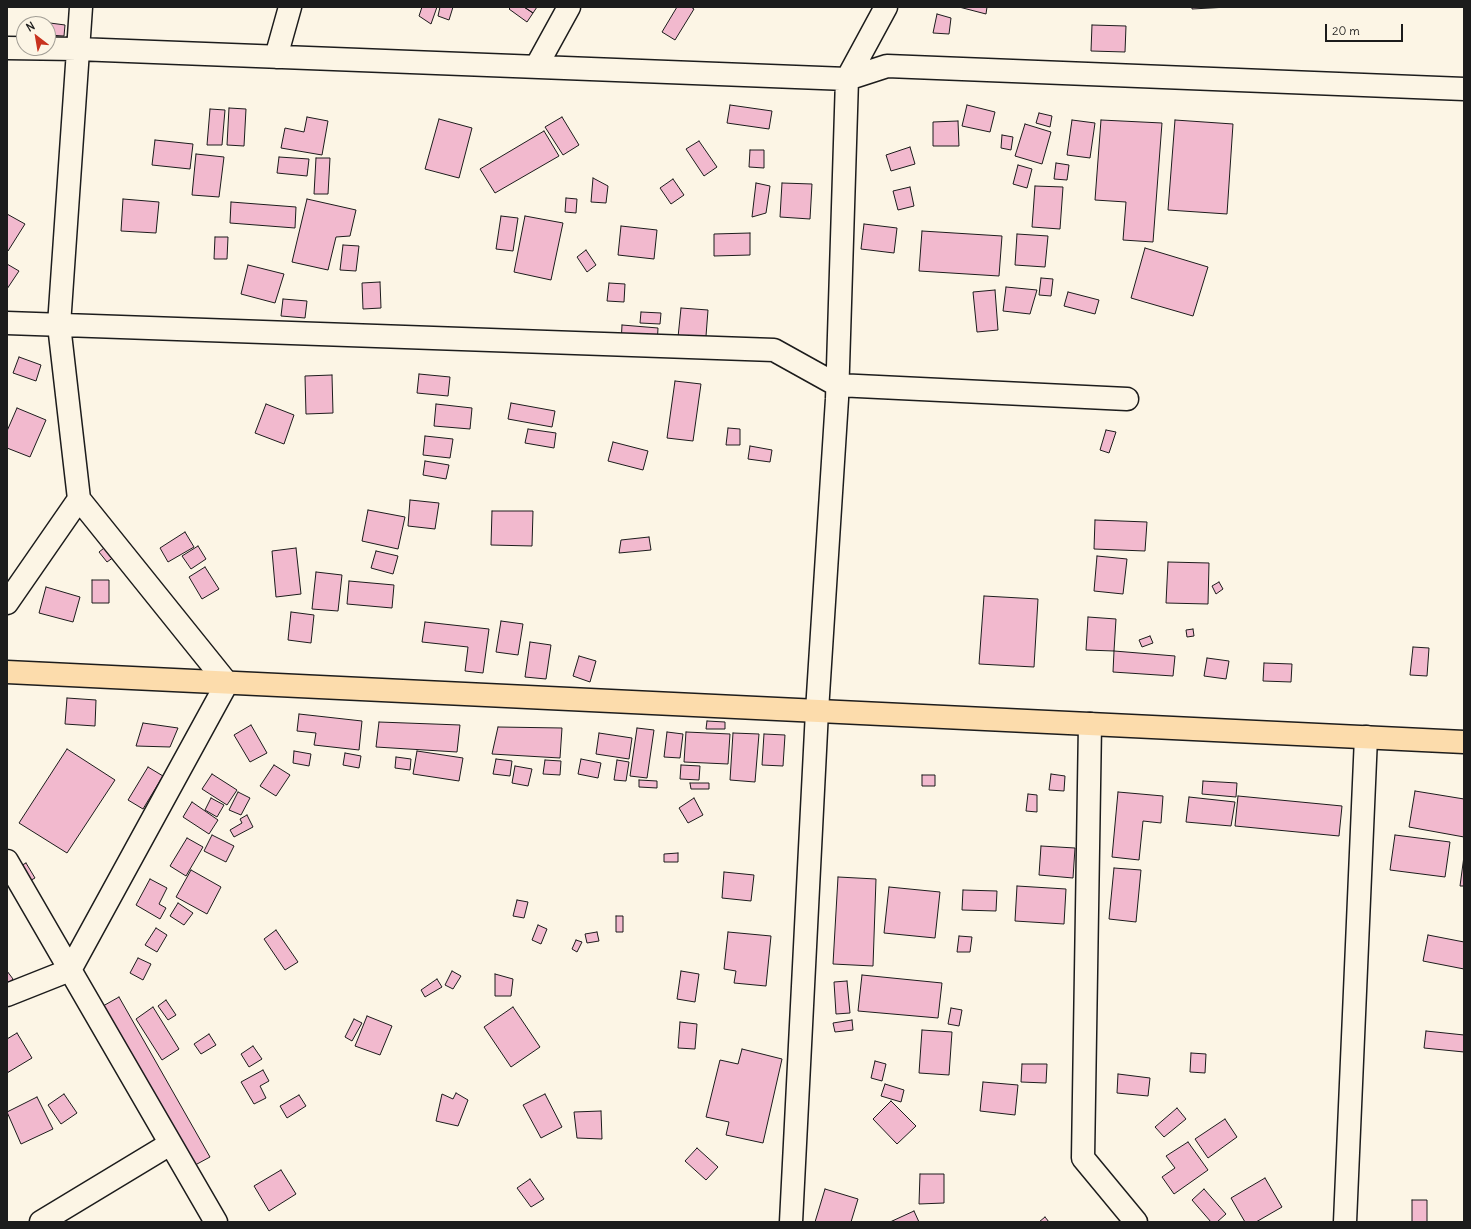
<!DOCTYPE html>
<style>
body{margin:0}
#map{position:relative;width:1471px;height:1229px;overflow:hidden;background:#fcf5e5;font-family:Delius,sans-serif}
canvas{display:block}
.frame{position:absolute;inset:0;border:8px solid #1c1c1c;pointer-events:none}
.north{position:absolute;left:16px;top:16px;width:40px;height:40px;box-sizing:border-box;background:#fcf5e5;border:1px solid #a29e95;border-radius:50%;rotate:329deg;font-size:11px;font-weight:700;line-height:16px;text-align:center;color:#1c1c1c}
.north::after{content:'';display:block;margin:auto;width:14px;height:18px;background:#c8321e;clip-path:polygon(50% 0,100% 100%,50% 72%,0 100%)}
.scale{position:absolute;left:1325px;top:24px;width:78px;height:18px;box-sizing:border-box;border:2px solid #1c1c1c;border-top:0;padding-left:5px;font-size:12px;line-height:14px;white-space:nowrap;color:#1c1c1c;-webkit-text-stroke:3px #fcf5e5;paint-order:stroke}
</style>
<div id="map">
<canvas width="1471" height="1229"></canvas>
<div class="frame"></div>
<div class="north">N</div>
<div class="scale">20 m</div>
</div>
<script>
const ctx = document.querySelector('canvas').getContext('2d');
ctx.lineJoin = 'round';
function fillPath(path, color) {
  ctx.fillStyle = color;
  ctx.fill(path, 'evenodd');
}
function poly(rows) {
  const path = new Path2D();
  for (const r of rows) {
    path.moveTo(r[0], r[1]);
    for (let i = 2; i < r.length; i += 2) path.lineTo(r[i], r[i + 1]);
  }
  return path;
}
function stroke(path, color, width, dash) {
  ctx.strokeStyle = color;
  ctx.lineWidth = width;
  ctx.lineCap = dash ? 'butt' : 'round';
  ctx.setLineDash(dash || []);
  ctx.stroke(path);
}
const building = poly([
 [422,7,437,7,431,24,419,16,422,7],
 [440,7,453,7,449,20,438,16,440,7],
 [511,7,524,7,533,13,527,22,509,9,511,7],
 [524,7,537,7,533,13,524,7],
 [677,7,691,7,694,9,675,40,662,32,677,7],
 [959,7,987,7,986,14,959,7],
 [1192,7,1228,7,1192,9,1192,7],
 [937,14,951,18,949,34,933,33,937,14],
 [50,23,65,25,64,36,48,35,50,23],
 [1092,25,1126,26,1125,52,1091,51,1092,25],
 [730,105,772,111,769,129,727,123,730,105],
 [967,105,995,112,990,132,962,126,967,105],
 [229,108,246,109,244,146,227,145,229,108],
 [210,109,225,110,222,145,207,145,210,109],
 [1039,113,1052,116,1050,127,1036,123,1039,113],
 [307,117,328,121,322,155,281,148,285,128,304,132,307,117],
 [562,117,579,145,563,155,545,127,562,117],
 [439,119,472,128,459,178,425,169,439,119],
 [1072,120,1095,123,1090,158,1067,155,1072,120],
 [1101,120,1162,123,1153,242,1123,240,1126,202,1095,200,1101,120],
 [1175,120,1233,124,1227,214,1168,210,1175,120],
 [958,121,959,146,933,146,933,122,958,121],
 [1025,124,1051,132,1042,164,1015,156,1025,124],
 [544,131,559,156,495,193,480,169,544,131],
 [1002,135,1013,137,1011,150,1001,148,1002,135],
 [155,140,193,144,190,169,152,165,155,140],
 [699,141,717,167,704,176,686,149,699,141],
 [910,147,915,164,891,171,886,155,910,147],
 [750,150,764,150,764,168,749,167,750,150],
 [196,154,224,157,219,197,192,195,196,154],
 [279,157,309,159,307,176,277,173,279,157],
 [316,158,330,158,328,194,314,194,316,158],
 [1056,163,1069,165,1067,180,1054,179,1056,163],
 [1018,165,1032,169,1027,188,1013,184,1018,165],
 [593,178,608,186,606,203,591,202,593,178],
 [673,179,684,195,671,204,660,188,673,179],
 [756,183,770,186,766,213,752,217,756,183],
 [782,183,812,184,810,219,780,217,782,183],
 [1035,186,1063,187,1060,229,1032,227,1035,186],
 [910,187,914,206,898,210,893,191,910,187],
 [566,198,577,199,576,213,565,212,566,198],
 [123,199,159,202,156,233,121,231,123,199],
 [307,199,356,210,350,236,336,237,328,270,292,262,307,199],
 [231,202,296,207,295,228,230,223,231,202],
 [7,214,25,224,8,251,7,251,7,214],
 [501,216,518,218,513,251,496,249,501,216],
 [525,216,563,223,551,280,514,272,525,216],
 [864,224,897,228,894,253,861,249,864,224],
 [621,226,657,230,654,259,618,255,621,226],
 [922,231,1002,236,999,276,919,271,922,231],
 [750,233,750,255,714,256,714,234,750,233],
 [1017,234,1048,236,1045,267,1015,265,1017,234],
 [215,237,228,237,227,259,214,259,215,237],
 [343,245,359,246,356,271,340,270,343,245],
 [1145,248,1208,267,1193,316,1131,298,1145,248],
 [586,250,596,265,587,272,577,257,586,250],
 [7,264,19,271,7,289,7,264],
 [248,265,284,274,275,303,241,294,248,265],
 [1041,278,1053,279,1051,296,1039,295,1041,278],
 [380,282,381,308,363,309,362,283,380,282],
 [609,283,625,284,624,302,607,301,609,283],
 [1006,287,1037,290,1030,314,1003,311,1006,287],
 [995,290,998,330,977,332,973,292,995,290],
 [1068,292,1099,300,1095,314,1064,306,1068,292],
 [283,299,307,301,305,318,281,316,283,299],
 [681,308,708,310,705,349,677,347,681,308],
 [641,312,661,313,660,324,640,323,641,312],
 [622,325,658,328,657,346,621,344,622,325],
 [19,357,41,365,36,381,13,373,19,357],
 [419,374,450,377,448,396,417,393,419,374],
 [332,375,333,413,306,414,305,376,332,375],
 [675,381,701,384,693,441,667,438,675,381],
 [511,403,555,411,552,427,508,419,511,403],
 [266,404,294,415,284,444,255,433,266,404],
 [436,404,472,408,470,429,434,426,436,404],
 [17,408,46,420,30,457,7,448,7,431,17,408],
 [728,428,740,429,740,445,726,445,728,428],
 [528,429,556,433,554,448,525,443,528,429],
 [1106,430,1116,432,1109,453,1100,450,1106,430],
 [425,436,453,439,450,458,423,455,425,436],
 [613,442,648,451,643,470,608,461,613,442],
 [750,446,772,450,770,462,748,459,750,446],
 [425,461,449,465,446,479,423,475,425,461],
 [410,500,439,503,435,529,408,526,410,500],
 [368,510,405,517,398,549,362,541,368,510],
 [492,511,533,511,532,546,491,545,492,511],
 [1095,520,1147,522,1145,551,1094,549,1095,520],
 [185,532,194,547,168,562,160,548,185,532],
 [649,537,651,550,619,553,621,540,649,537],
 [113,541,121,552,107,562,99,552,113,541],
 [198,546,206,559,191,569,182,556,198,546],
 [296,548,301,594,276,597,272,551,296,548],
 [376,551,398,556,393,574,371,568,376,551],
 [1097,556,1127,559,1123,594,1094,591,1097,556],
 [1168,562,1209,563,1208,604,1166,603,1168,562],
 [205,567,219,589,202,599,189,577,205,567],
 [316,572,342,575,338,611,312,609,316,572],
 [92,580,109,580,109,603,92,603,92,580],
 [349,581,394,585,392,608,347,604,349,581],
 [1219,582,1223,589,1216,594,1212,586,1219,582],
 [46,587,80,597,73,622,39,613,46,587],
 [984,596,1038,599,1034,667,979,664,984,596],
 [291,612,314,615,311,643,288,640,291,612],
 [1088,617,1116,619,1114,651,1086,650,1088,617],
 [501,621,523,624,518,655,496,652,501,621],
 [425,622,489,629,483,673,465,671,468,647,422,642,425,622],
 [1193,629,1194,636,1187,637,1186,630,1193,629],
 [1150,636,1153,643,1142,647,1139,640,1150,636],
 [530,642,551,645,546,679,525,677,530,642],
 [1413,647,1429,648,1427,676,1410,675,1413,647],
 [1114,651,1175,656,1173,676,1113,672,1114,651],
 [579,656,596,661,590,682,573,676,579,656],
 [1207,658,1229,661,1226,679,1204,676,1207,658],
 [1264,663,1292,664,1291,682,1263,681,1264,663],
 [67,698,96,700,95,726,65,724,67,698],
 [299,714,362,721,359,750,314,745,316,733,297,731,299,714],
 [707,721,725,722,725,729,706,729,707,721],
 [379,722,460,725,457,752,376,747,379,722],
 [143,723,178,728,170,747,136,746,143,723],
 [251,725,267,753,250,762,234,735,251,725],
 [498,727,562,728,560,758,492,754,498,727],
 [637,728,654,730,647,778,630,776,637,728],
 [667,732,683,734,680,758,664,757,667,732],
 [686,732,730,734,728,764,684,762,686,732],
 [599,733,632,738,629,759,596,754,599,733],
 [733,733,759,734,755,782,730,780,733,733],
 [764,734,785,735,783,766,762,765,764,734],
 [67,749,115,780,67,853,19,823,67,749],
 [294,751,311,754,309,766,293,763,294,751],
 [417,751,463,758,459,781,413,774,417,751],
 [345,753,361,756,359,768,343,765,345,753],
 [396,757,411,759,410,770,395,768,396,757],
 [496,759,512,761,510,776,493,774,496,759],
 [581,759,601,763,598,778,578,774,581,759],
 [545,760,561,761,560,775,543,774,545,760],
 [617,760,629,762,626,781,614,780,617,760],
 [274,765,290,775,276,796,260,786,274,765],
 [681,765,700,766,699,780,680,779,681,765],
 [515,766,532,769,528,786,512,783,515,766],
 [148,767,163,776,143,809,128,800,148,767],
 [212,774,237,790,227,805,202,789,212,774],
 [1051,774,1065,776,1064,791,1049,790,1051,774],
 [922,775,935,775,935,786,922,786,922,775],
 [639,780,657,781,657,788,639,787,639,780],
 [1203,781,1237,783,1236,797,1202,794,1203,781],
 [690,783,709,783,709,789,691,789,690,783],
 [1415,791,1464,799,1464,837,1409,827,1415,791],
 [238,792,250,798,241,815,229,810,238,792],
 [1118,792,1163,796,1161,823,1143,821,1139,860,1112,857,1118,792],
 [1028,794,1037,795,1037,812,1026,811,1028,794],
 [1238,796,1342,806,1339,836,1235,826,1238,796],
 [1189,797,1235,802,1231,826,1186,822,1189,797],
 [211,798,224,805,217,817,205,810,211,798],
 [694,798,703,815,688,823,679,808,694,798],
 [192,802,218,820,209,834,183,817,192,802],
 [247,815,253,827,234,837,230,830,242,823,240,819,247,815],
 [212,835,234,846,226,862,204,851,212,835],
 [1395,835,1450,842,1445,877,1390,870,1395,835],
 [187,838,203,847,186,876,170,866,187,838],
 [1041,846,1075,848,1073,878,1039,875,1041,846],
 [678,853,678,862,664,862,664,854,678,853],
 [1464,856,1464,886,1460,886,1464,856],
 [26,863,35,878,24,884,15,869,26,863],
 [1114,868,1141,870,1136,922,1109,919,1114,868],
 [191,870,221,887,207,914,176,897,191,870],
 [724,872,754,875,751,901,722,898,724,872],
 [838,877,876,879,873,966,833,964,838,877],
 [150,879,167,888,159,904,166,908,160,919,136,905,150,879],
 [1017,886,1066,889,1064,924,1015,921,1017,886],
 [889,887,940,892,935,938,884,933,889,887],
 [963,890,997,891,996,911,962,910,963,890],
 [517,900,528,902,524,918,513,916,517,900],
 [178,903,193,913,184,925,170,916,178,903],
 [616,916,623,916,623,932,616,932,616,916],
 [538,925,547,929,541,944,532,940,538,925],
 [156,928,167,935,157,952,145,945,156,928],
 [276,930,298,962,285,970,264,939,276,930],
 [597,932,599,941,587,943,585,934,597,932],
 [728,932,771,936,766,986,734,983,736,971,724,969,728,932],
 [1428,935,1464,942,1464,969,1423,961,1428,935],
 [959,936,972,937,970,952,957,952,959,936],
 [576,940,582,942,577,952,572,949,576,940],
 [138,958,151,964,143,980,130,973,138,958],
 [7,971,13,979,7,984,7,971],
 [452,971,461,976,453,989,445,985,452,971],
 [681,971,699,974,695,1002,677,999,681,971],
 [495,974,513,979,511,996,495,996,495,974],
 [862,975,942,983,938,1018,858,1011,862,975],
 [437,979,442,987,425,997,421,990,437,979],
 [847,981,850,1013,836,1014,834,982,847,981],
 [119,997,210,1157,186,1170,96,1010,119,997],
 [166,1000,176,1015,168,1020,158,1006,166,1000],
 [153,1007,179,1049,162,1060,136,1019,153,1007],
 [513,1007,540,1047,511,1067,484,1027,513,1007],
 [951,1008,962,1010,959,1026,948,1024,951,1008],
 [367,1016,392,1026,380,1055,355,1046,367,1016],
 [354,1019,362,1023,352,1041,345,1037,354,1019],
 [852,1020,853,1030,835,1032,833,1023,852,1020],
 [680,1022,697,1024,695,1049,678,1048,680,1022],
 [922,1030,952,1032,949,1075,919,1073,922,1030],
 [1426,1031,1464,1035,1464,1052,1424,1048,1426,1031],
 [17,1033,32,1058,7,1073,7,1039,17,1033],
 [209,1034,216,1045,201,1054,194,1044,209,1034],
 [253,1046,262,1059,249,1067,241,1054,253,1046],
 [742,1049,782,1059,763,1143,726,1135,729,1122,706,1117,720,1060,738,1064,742,1049],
 [1191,1053,1206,1054,1205,1073,1190,1072,1191,1053],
 [875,1061,886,1064,882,1081,871,1078,875,1061],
 [1022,1064,1047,1064,1046,1083,1021,1082,1022,1064],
 [263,1070,269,1081,260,1086,266,1098,254,1104,241,1082,263,1070],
 [1118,1074,1150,1078,1148,1096,1117,1093,1118,1074],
 [983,1082,1018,1085,1015,1115,980,1111,983,1082],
 [885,1084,904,1090,901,1102,881,1096,885,1084],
 [456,1093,468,1100,458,1126,436,1121,442,1094,453,1099,456,1093],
 [64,1094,77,1113,61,1124,48,1105,64,1094],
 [545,1094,562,1127,541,1138,523,1105,545,1094],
 [299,1095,306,1106,287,1118,280,1106,299,1095],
 [37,1097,53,1129,21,1144,7,1112,37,1097],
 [891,1101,916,1126,897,1144,873,1119,891,1101],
 [1177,1108,1186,1119,1164,1137,1155,1127,1177,1108],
 [601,1111,602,1139,577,1138,574,1112,601,1111],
 [1225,1119,1237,1137,1208,1158,1195,1139,1225,1119],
 [1188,1142,1208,1170,1174,1194,1162,1177,1175,1168,1166,1156,1188,1142],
 [697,1148,718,1167,706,1180,685,1161,697,1148],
 [281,1170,296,1194,269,1211,254,1186,281,1170],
 [920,1174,944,1174,944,1203,919,1204,920,1174],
 [1265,1178,1282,1207,1256,1222,1245,1222,1231,1198,1265,1178],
 [530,1179,544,1199,531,1207,517,1188,530,1179],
 [825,1189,858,1199,851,1222,815,1222,825,1189],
 [1204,1189,1226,1214,1217,1222,1211,1222,1192,1200,1204,1189],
 [1412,1200,1427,1200,1427,1222,1412,1222,1412,1200],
 [914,1211,919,1222,890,1222,914,1211],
 [1045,1217,1049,1222,1039,1222,1045,1217]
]);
fillPath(building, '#f2b9ce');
stroke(building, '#1c1c1c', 1);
const minor = poly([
 [7,48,77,49,847,79,887,66,1464,89],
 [276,57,290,7],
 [536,67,569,7],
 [7,323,774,350,837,385,1127,399],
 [7,603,79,499,59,325,81,7],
 [1090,724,1083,1158,1136,1222],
 [7,861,216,1222],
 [7,995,70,970,227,683,79,499],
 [41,1222,170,1144],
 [791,1222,817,711,837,399,847,79,886,7],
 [1345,1222,1366,737]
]);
const highway = poly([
 [7,672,1464,742]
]);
stroke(minor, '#1c1c1c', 25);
stroke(highway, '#1c1c1c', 25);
stroke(minor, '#fcf5e5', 22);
stroke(highway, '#fcdcac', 22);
</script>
